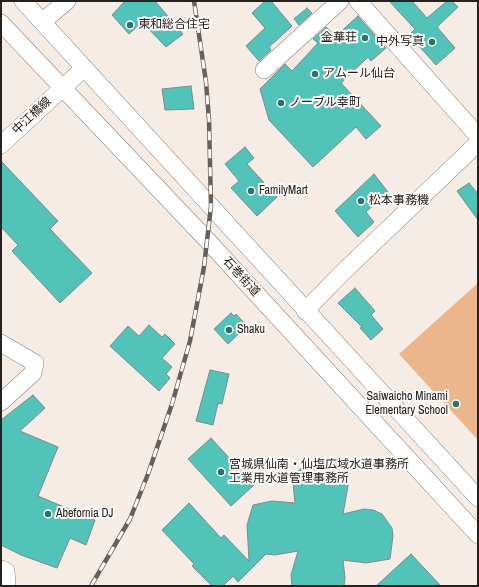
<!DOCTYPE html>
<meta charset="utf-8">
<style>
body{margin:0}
#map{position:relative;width:479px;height:587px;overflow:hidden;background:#f5ece5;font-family:"Archivo Narrow",sans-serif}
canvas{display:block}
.frame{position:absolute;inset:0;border:2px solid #24211e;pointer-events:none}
</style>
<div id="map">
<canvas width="479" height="587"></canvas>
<div class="frame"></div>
</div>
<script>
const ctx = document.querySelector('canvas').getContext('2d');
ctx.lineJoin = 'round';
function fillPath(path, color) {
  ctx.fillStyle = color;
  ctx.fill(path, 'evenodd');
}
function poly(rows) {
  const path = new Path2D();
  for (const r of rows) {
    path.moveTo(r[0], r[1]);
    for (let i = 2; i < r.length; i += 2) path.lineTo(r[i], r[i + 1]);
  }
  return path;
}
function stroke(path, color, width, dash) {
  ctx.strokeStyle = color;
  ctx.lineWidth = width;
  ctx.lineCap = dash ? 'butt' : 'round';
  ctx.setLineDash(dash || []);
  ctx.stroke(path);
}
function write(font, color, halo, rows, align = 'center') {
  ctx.font = font + ' "Archivo Narrow","Noto Sans JP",sans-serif';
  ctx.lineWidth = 4;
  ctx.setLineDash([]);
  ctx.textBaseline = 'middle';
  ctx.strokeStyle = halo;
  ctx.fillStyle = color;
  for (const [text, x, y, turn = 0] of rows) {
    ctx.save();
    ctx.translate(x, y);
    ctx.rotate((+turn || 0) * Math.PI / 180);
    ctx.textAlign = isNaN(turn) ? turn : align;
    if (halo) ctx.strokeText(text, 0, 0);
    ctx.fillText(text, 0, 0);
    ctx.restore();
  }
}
fillPath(poly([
 [478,283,478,440,399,354]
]), '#ebb68c');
const building = poly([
 [125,1,155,1,183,34,166,47,142,22,129,34,112,15,125,1],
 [265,1,271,1,292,26,269,47,271,50,259,61,246,46,265,28,252,13,265,1],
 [389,1,412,1,427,18,447,1,452,1,458,7,437,27,455,48,436,65,409,35,415,29,389,1],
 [307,8,312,13,299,25,294,19,307,8],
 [358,16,386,48,371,61,368,57,341,83,381,126,366,139,356,127,313,167,269,120,260,89,285,64,292,71,318,43,313,39,326,27,336,36,358,16],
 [191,86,194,109,165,110,162,89,191,86],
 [245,147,254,158,247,164,277,197,257,216,231,188,239,181,225,164,245,147],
 [1,161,58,221,50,229,92,273,60,303,12,251,18,245,1,227,1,161],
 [374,174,388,192,366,212,374,222,358,237,335,211,374,174],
 [469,183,478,194,478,220,457,191,469,183],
 [355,288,375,311,371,315,383,329,371,340,360,328,362,327,338,303,355,288],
 [231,313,234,316,236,314,247,326,228,344,214,329,231,313],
 [149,325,162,337,165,334,175,344,162,358,172,367,166,374,170,378,159,391,110,346,128,326,139,336,149,325],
 [210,370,229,374,222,404,218,403,213,425,196,421,210,370],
 [33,395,45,408,20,431,58,447,38,496,95,520,86,545,70,538,57,568,21,555,1,545,1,420,33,395],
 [211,438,254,485,231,506,188,459,211,438],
 [319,459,328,460,337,464,347,478,348,486,343,514,364,509,373,510,382,514,392,528,393,536,390,559,366,563,343,560,345,578,344,586,292,586,291,575,298,551,275,555,266,554,238,582,233,576,223,586,212,586,192,566,194,564,162,530,189,503,221,538,224,535,249,561,247,525,253,505,272,501,295,503,293,483,296,474,302,467,310,461,319,459],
 [411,554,441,586,376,586,411,554]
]);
fillPath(building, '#51c3b8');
stroke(building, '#7f8a88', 1);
const minor = poly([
 [23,1,478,498],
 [358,1,478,136],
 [42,22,67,1],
 [1,23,207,240,478,535],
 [264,70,340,1],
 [1,145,83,69],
 [305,311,341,274,478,143],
 [1,343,35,363,33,373,1,402],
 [1,569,6,571,7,586]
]);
stroke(minor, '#867f79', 18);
stroke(minor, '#fff', 17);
const rail = poly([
 [91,586,130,519,148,474,172,404,190,341,204,267,211,206,209,120,206,82,194,1]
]);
stroke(rail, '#65605c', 4.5);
stroke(rail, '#fefaf8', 3, [9]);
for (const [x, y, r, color] of [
 [130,25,4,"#2c736c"],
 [365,38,4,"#2c736c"],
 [432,42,4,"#2c736c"],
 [315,74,4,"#2c736c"],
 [281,103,4,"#2c736c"],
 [251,191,4,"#2c736c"],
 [361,201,4,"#2c736c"],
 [229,330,4,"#2c736c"],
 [456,404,4,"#2c736c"],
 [221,472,4,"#2c736c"],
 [48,514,4,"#2c736c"]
]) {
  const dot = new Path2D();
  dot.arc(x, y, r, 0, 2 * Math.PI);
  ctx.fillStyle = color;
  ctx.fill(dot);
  stroke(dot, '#fefaf8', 1.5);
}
write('12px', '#24211e', '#fefaf8', [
 ["東和総合住宅",138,25],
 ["金華荘",357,38,"right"],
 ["中外写真",424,42,"right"],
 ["アムール仙台",323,74],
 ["ノーブル幸町",289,103],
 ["FamilyMart",259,191],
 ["松本事務機",369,201],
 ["Shaku",237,330],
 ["Saiwaicho Minami",448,397,"right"],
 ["Elementary School",448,411,"right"],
 ["宮城県仙南・仙塩広域水道事務所",229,465],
 ["工業用水道管理事務所",229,479],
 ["Abefornia DJ",56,514]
], 'left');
write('12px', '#24211e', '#fefaf8', [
 ["中江橋線",32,116,-43],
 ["石巻街道",241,277,48]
]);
</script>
